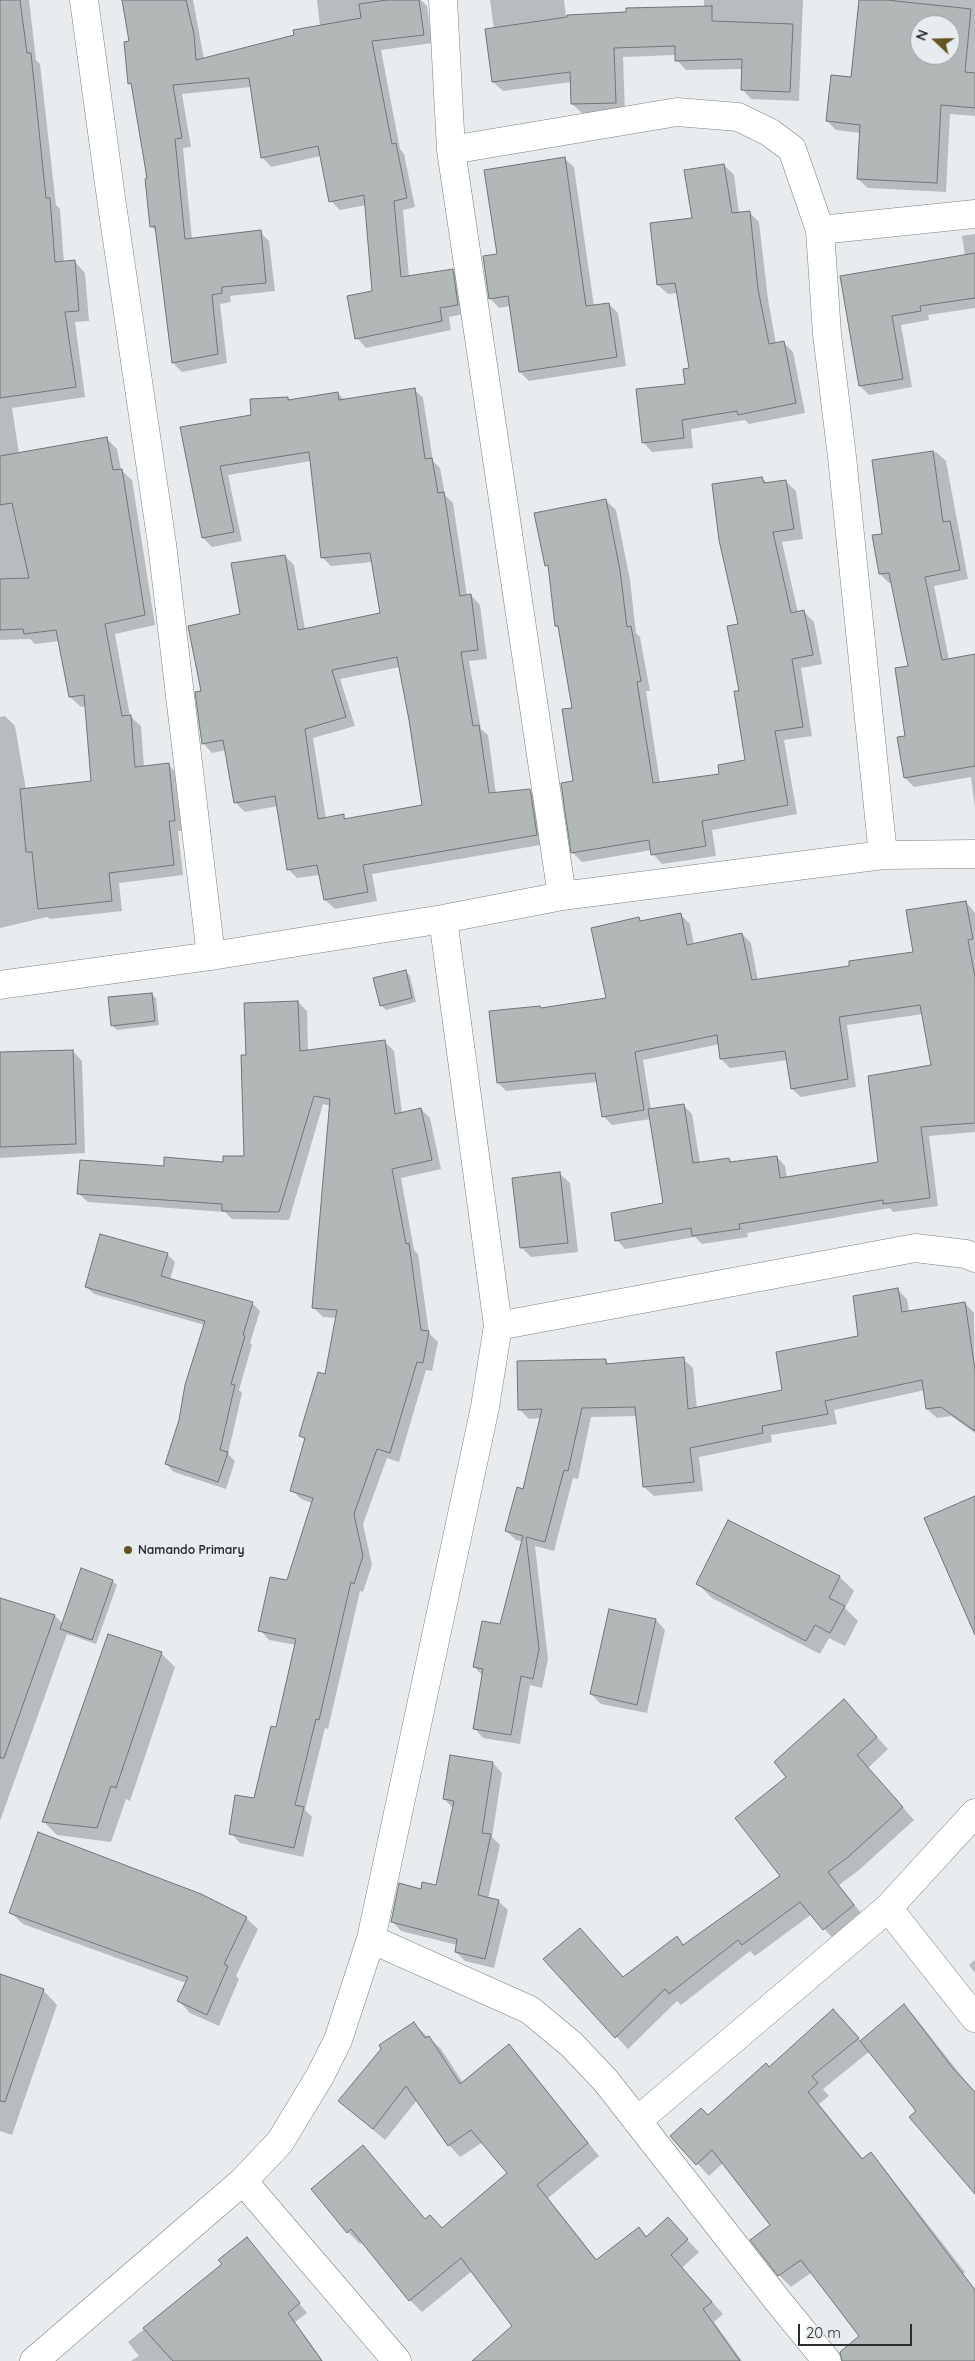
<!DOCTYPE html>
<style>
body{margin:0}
#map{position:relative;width:975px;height:2361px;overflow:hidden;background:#e8ecee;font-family:Quicksand,sans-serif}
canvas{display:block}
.north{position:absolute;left:910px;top:15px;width:50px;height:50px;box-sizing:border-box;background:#e8ecee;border:1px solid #9da0a2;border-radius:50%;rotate:291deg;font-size:14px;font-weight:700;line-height:20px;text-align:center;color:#2c2e2f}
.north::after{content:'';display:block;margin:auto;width:18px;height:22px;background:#635622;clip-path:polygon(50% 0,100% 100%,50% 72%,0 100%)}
.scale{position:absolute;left:798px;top:2324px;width:114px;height:22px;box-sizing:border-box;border:2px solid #2c2e2f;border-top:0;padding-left:6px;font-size:15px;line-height:18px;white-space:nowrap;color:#2c2e2f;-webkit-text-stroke:4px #e8ecee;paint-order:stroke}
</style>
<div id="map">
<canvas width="975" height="2361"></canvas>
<div class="north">N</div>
<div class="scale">20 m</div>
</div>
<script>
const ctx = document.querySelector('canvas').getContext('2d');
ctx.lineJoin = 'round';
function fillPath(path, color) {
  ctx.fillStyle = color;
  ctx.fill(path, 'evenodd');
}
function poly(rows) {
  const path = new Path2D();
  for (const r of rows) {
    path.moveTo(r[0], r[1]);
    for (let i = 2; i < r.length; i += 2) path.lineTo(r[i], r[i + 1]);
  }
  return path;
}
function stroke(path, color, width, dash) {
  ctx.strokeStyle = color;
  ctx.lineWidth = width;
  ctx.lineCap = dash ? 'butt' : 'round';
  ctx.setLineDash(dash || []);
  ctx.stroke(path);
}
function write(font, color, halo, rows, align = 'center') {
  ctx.font = font + ' Quicksand,sans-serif';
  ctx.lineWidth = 4;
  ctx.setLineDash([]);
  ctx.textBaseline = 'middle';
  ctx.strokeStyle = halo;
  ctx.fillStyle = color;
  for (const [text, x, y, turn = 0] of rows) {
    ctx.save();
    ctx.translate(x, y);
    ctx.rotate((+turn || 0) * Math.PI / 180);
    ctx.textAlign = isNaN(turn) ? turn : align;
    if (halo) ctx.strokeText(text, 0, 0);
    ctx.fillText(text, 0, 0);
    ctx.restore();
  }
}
fillPath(poly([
 [0,0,29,0,36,60,40,64,56,205,60,209,64,263,75,262,85,273,89,321,75,322,85,397,12,408,19,454,107,439,117,449,121,470,132,480,155,625,115,634,130,716,141,726,144,767,168,764,178,775,184,831,178,831,183,875,119,883,122,911,50,919,47,917,0,928,0,717,5,716,15,726,26,790,93,782,86,706,81,707,70,697,60,641,35,644,30,639,0,640],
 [123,0,193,0,204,59,295,36,320,27,317,0,421,0,427,6,432,43,381,50,400,149,404,154,415,207,403,210,409,277,452,270,462,279,467,313,449,317,451,330,366,348,357,338,374,292,366,205,340,210,331,201,321,156,271,167,262,157,251,87,182,94,191,147,183,148,192,239,260,232,269,241,275,291,230,296,231,302,220,304,227,363,182,372,173,363,157,232,151,226,143,149,133,86,129,83,131,42],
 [490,0,564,0,566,16,704,7,704,0,803,0,799,101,751,99,742,89,743,69,686,70,677,60,676,55,623,57,625,112,582,113,572,104,571,82,503,91,493,82,487,30,494,29],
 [861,0,975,0,975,116,950,114,946,192,868,188,858,179,861,133,836,130,827,121,852,78],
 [920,25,950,25,950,55,920,55],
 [564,158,574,167,594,306,609,304,618,313,626,366,529,381,520,372,510,306,499,308,490,298,499,255],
 [724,165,734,175,739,213,749,212,759,222,768,299,776,344,784,343,793,352,805,413,749,424,745,420,691,429,693,448,652,452,643,442,686,385,690,369,678,293,668,294,658,285],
 [975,234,975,308,928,315,929,320,901,325,912,387,869,395,860,386,841,278,965,256,962,236],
 [414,389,423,398,433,461,440,468,445,495,453,503,467,596,471,595,480,605,487,659,469,661,481,729,488,735,496,794,530,790,539,799,546,844,372,874,377,901,335,909,325,900,320,875,297,878,288,869,278,806,245,812,236,803,226,750,212,753,203,743,202,692,285,556,294,565,305,630,381,614,373,562,331,566,322,557,311,461,228,475,242,541,212,547,203,538,182,428,253,416,288,398,291,401,338,394,345,400],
 [400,667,423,806,347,820,343,816,326,819,313,738,355,726,340,679],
 [936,452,946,461,968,579,934,586,949,660,975,655,975,809,971,777,914,787,905,778,898,738,907,737,909,667,892,583,889,583,880,574,883,535,873,461],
 [762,478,768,484,786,482,796,491,803,539,782,542,798,613,804,612,814,622,822,664,801,668,812,736,784,740,797,814,712,830,716,856,662,864,653,854,652,850,582,862,573,853,562,784,575,782,574,709,560,629,556,626,549,568,546,565,606,501,616,510,630,580,636,633,640,637,650,691,646,691,660,783,721,775,746,761,740,692,740,625],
 [966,902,975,913,975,1132,929,1136,938,1206,893,1212,890,1208,747,1233,748,1237,702,1244,695,1237,625,1249,617,1240,665,1204,651,1119,612,1125,603,1116,598,1082,506,1091,498,1083,540,1007,542,1009,607,999,639,918,642,922,681,915,690,924,694,945,742,934,751,943,758,981,851,967,914,953],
 [923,1014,933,1066,880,1163,787,1178,785,1166,777,1157,732,1163,729,1159,700,1163,692,1114,683,1105,651,1110,643,1060,720,1044,721,1059,730,1068,788,1060,792,1089,801,1097,856,1087,847,1025],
 [405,971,410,976,416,1002,386,1010,381,1005],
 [151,994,156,998,159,1025,117,1030,112,1025],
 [298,1002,307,1011,308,1052,385,1042,394,1051,402,1113,421,1109,430,1118,441,1169,401,1178,414,1250,418,1254,429,1333,438,1342,432,1371,426,1370,399,1462,387,1458,363,1524,372,1565,363,1592,360,1591,328,1729,325,1728,305,1810,312,1817,303,1857,240,1843,231,1833,255,1799,277,1729,296,1645,269,1640,260,1630,288,1582,312,1503,301,1499,292,1490,306,1441,300,1435,326,1376,337,1318,323,1317,313,1307,331,1106,323,1104,289,1220,232,1219,225,1212,88,1202,78,1193,165,1167,224,1163,245,1157,247,1056],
 [73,1051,82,1061,85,1153,0,1158,0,1052],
 [560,1174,570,1183,578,1252,531,1257,521,1247],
 [167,1254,175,1262,170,1280,252,1303,260,1311,250,1343,252,1345,239,1390,242,1393,228,1454,235,1461,226,1489,174,1472,166,1464,180,1420,205,1325,94,1294,86,1287],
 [898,1290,907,1299,909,1312,965,1303,974,1313,975,1433,951,1416,937,1418,927,1409,925,1390,834,1410,837,1424,771,1435,772,1442,699,1457,703,1491,654,1496,644,1487,637,1416,591,1417,578,1479,573,1478,554,1551,535,1546,548,1659,542,1688,530,1685,520,1744,483,1738,474,1728,483,1676,474,1667,501,1625,523,1542,516,1540,506,1531,524,1491,541,1418,529,1419,519,1409,605,1360,610,1365,683,1359,693,1368,697,1409,784,1391,860,1337],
 [729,1522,840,1577,854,1591,845,1608,858,1621,845,1646,829,1638,820,1654,712,1598,698,1584],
 [112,1581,117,1585,96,1644,67,1634,0,1821,0,1599,55,1616,63,1624],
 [610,1611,656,1620,665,1630,647,1713,601,1704,591,1694],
 [161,1653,175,1667,130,1801,126,1799,111,1842,57,1835,43,1821],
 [855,1713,888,1749,868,1768,914,1820,859,1870,839,1885,865,1918,835,1941,812,1914,755,1956,750,1951,681,2005,677,2001,628,2049,545,1959,624,1978,676,1938,684,1946,782,1876,788,1777],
 [493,1763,502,1773,492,1837,500,1845,488,1899,498,1901,508,1910,494,1968,465,1961,456,1952,457,1945,401,1931,392,1921,422,1891,437,1887,454,1809,444,1799],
 [11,1913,246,1918,258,1929,236,1976,239,1979,219,2026,190,2013,179,2001,186,1983,23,1924],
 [975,1960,975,1973,969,1965],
 [0,1976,43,1990,57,2005,12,2135,0,2131],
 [904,2005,915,2017,975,2093,975,2193,918,2111,870,2051,823,2089,829,2096,819,2104,863,2159,871,2154,882,2166,965,2272,963,2274,975,2289,975,2361,842,2361,861,2336,812,2272,791,2287,779,2275,772,2226,723,2163,709,2176,672,2136,708,2117,769,2068,845,2023,861,2041],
 [414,2024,441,2049,463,2083,509,2046,521,2058,599,2156,548,2198,597,2260,639,2229,648,2237,679,2231,699,2252,682,2268,723,2314,714,2322,742,2361,474,2361,514,2327,472,2271,422,2312,410,2300,363,2242,360,2244,348,2232,363,2146,426,2220,443,2229,509,2174,483,2142,460,2157,449,2145,417,2100,385,2140,339,2101],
 [247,2238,307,2313,295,2322,323,2361,131,2361,139,2356,128,2342,223,2265]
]), '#0003');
const building = poly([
 [0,0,20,0,27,53,31,53,46,198,50,198,55,262,75,260,79,311,65,312,76,387,0,398,0,0],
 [122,0,186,0,194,34,196,60,294,35,293,30,361,18,359,4,387,0,419,0,424,35,372,41,392,144,396,143,407,198,394,201,401,277,453,269,458,305,440,308,442,321,355,339,347,296,372,291,364,195,329,202,318,146,261,158,249,78,173,85,182,138,175,139,185,239,261,230,266,283,222,287,222,293,212,295,218,354,172,363,155,226,150,227,145,179,147,178,131,83,128,84,124,42,129,41,122,0],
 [859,0,887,0,971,9,965,72,975,73,975,108,941,105,937,183,857,179,860,125,826,121,831,75,851,77,859,0],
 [920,25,950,25,950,55,920,55,920,25],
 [712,6,712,21,793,24,790,92,741,90,742,59,675,61,675,46,614,48,616,103,571,104,570,72,492,82,485,29,567,17,567,15,626,12,626,8,712,6],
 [565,157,586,306,609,303,617,357,519,372,508,296,489,299,483,256,497,254,484,170,565,157],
 [724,164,732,213,750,211,758,289,769,344,784,341,796,403,738,415,737,411,682,420,684,438,642,443,636,389,685,384,683,369,689,368,675,283,657,285,650,223,692,218,684,170,724,164],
 [975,253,975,298,920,306,921,311,892,316,903,379,859,386,840,276,975,253],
 [415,388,425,459,432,458,438,493,444,492,460,596,471,594,478,650,461,652,473,726,479,725,489,793,530,789,537,835,363,865,368,892,324,900,317,865,287,870,275,796,234,803,223,740,202,744,195,692,201,691,188,626,240,614,231,563,285,555,298,630,380,613,370,553,321,558,309,452,220,466,234,532,202,538,180,427,251,415,250,399,288,397,288,400,338,392,339,400,415,388],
 [397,657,409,720,422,805,344,819,344,814,318,819,305,729,346,717,332,670,397,657],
 [107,437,113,470,122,469,145,615,105,624,122,716,131,715,135,767,169,763,175,821,169,821,174,865,109,873,112,901,38,909,32,852,26,852,20,789,91,781,84,695,69,697,56,630,24,634,23,629,0,630,0,579,29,578,12,503,0,505,0,456,107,437],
 [933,451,943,522,950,521,960,570,925,577,942,660,975,654,975,766,904,778,897,737,905,736,895,668,908,666,889,573,879,574,872,535,882,534,872,460,933,451],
 [762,477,764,483,786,480,794,529,773,532,791,613,804,610,813,655,792,659,803,727,775,731,788,805,702,821,706,846,651,855,649,840,571,853,561,783,573,781,562,709,572,708,558,626,555,626,548,565,545,566,534,513,606,499,620,570,627,627,631,626,641,681,637,682,653,783,719,774,718,765,745,760,734,691,739,691,727,626,738,624,719,540,712,484,762,477],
 [966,901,973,939,968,940,975,977,975,1123,921,1127,930,1198,883,1204,883,1200,739,1224,740,1229,692,1236,691,1228,615,1241,611,1213,663,1203,648,1109,684,1104,693,1163,729,1158,730,1162,777,1156,780,1178,878,1162,868,1076,931,1065,920,1005,839,1017,848,1079,791,1089,785,1051,720,1059,717,1035,635,1052,644,1110,602,1117,595,1073,497,1083,489,1011,540,1006,541,1008,606,998,591,928,639,917,640,921,681,913,687,945,742,933,752,980,849,966,849,961,913,952,906,910,966,901],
 [406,970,412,998,380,1006,373,978,406,970],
 [152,993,155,1021,111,1026,108,997,152,993],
 [298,1001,300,1051,385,1040,395,1114,421,1108,432,1160,392,1169,406,1244,409,1243,421,1330,429,1331,423,1363,417,1362,390,1453,377,1449,354,1514,363,1556,354,1584,351,1582,319,1720,316,1719,295,1805,304,1807,294,1848,229,1834,235,1795,254,1798,271,1726,276,1727,296,1639,258,1631,270,1577,287,1580,313,1498,290,1491,305,1438,299,1436,318,1372,325,1374,337,1310,312,1308,330,1099,314,1096,279,1212,222,1211,222,1204,77,1194,80,1160,164,1166,164,1157,223,1162,223,1156,244,1156,241,1055,246,1055,244,1003,298,1001],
 [73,1050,76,1144,0,1147,0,1052,73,1050],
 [560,1172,568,1243,520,1248,512,1178,560,1172],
 [100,1234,168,1253,161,1276,253,1302,243,1335,245,1336,231,1384,235,1385,220,1450,228,1452,218,1482,165,1464,179,1420,185,1385,205,1321,85,1287,100,1234],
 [898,1288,902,1312,965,1302,975,1370,975,1431,941,1407,926,1409,922,1380,825,1401,828,1414,762,1426,763,1433,690,1448,694,1482,643,1487,635,1407,582,1408,568,1471,564,1470,545,1542,526,1537,539,1649,533,1679,521,1676,511,1735,473,1729,483,1669,473,1667,482,1621,500,1624,523,1536,505,1531,517,1487,523,1489,542,1409,518,1410,517,1361,606,1359,606,1364,684,1357,688,1409,782,1390,776,1352,858,1336,853,1296,898,1288],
 [975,1496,975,1635,924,1518,975,1496],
 [728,1520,840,1576,829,1598,845,1606,830,1633,815,1625,806,1641,696,1584,728,1520],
 [81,1568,113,1580,92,1640,60,1629,81,1568],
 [0,1598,55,1615,4,1758,0,1758,0,1598],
 [609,1609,656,1619,637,1705,590,1694,609,1609],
 [108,1634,162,1652,116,1788,111,1786,97,1828,42,1822,108,1634],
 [844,1699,877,1737,857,1755,903,1807,847,1858,828,1872,854,1905,823,1930,800,1902,742,1945,738,1940,669,1994,665,1989,615,2038,543,1959,580,1928,623,1977,677,1936,683,1945,780,1876,735,1818,786,1777,774,1762,844,1699],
 [450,1755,493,1762,482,1833,491,1834,478,1895,499,1900,485,1959,455,1952,457,1939,391,1922,399,1883,421,1889,422,1882,436,1885,454,1801,443,1799,450,1755],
 [38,1832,201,1894,247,1917,224,1964,228,1966,207,2015,177,2001,188,1977,9,1913,38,1832],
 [0,1974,44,1989,5,2102,0,2101,0,1974],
 [904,2004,951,2066,975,2092,975,2194,909,2117,916,2111,860,2041,904,2004],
 [833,2009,859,2038,812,2076,818,2083,808,2092,862,2159,871,2152,975,2290,975,2361,842,2361,840,2352,859,2336,801,2260,778,2276,750,2240,770,2225,712,2150,696,2165,670,2136,701,2108,708,2115,766,2063,769,2067,833,2009],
 [414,2022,425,2038,429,2036,460,2084,509,2044,588,2143,537,2185,596,2260,639,2227,646,2237,668,2217,688,2239,671,2255,712,2302,703,2309,740,2361,472,2361,512,2326,461,2258,409,2301,351,2229,347,2233,311,2189,363,2145,425,2219,430,2215,442,2228,507,2173,471,2130,448,2146,406,2086,373,2129,338,2101,381,2049,379,2045,414,2022],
 [247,2237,300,2303,288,2313,322,2361,173,2361,143,2328,222,2264,218,2260,247,2237]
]);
fillPath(building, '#b2b7b8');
stroke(building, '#717576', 1);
const street = poly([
 [84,0,112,205,162,544,211,956],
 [443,0,451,150,562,896],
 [451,150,677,112,738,117,769,132,792,149,820,230,827,334,842,457,883,855],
 [820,230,975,214],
 [0,985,211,956,443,919,562,896,883,855,975,854],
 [498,1326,915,1248,966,1254,975,1258],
 [888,1908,975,2018],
 [371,1939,530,2010,572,2045,606,2081,778,2301,827,2361],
 [637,2121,888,1908,975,1813],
 [243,2181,397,2361],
 [34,2361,243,2181,280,2142,320,2076,338,2040,371,1939,485,1407,498,1326,443,919]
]);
stroke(street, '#7d8183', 29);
stroke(street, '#fff', 28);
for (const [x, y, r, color] of [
 [128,1550,5,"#635622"]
]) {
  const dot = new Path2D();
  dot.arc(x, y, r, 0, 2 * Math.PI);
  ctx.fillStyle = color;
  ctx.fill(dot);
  stroke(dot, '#e8ecee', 2);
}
write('bold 12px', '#2c2e2f', '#e8ecee', [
 ["Namando Primary",138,1550]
], 'left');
</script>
